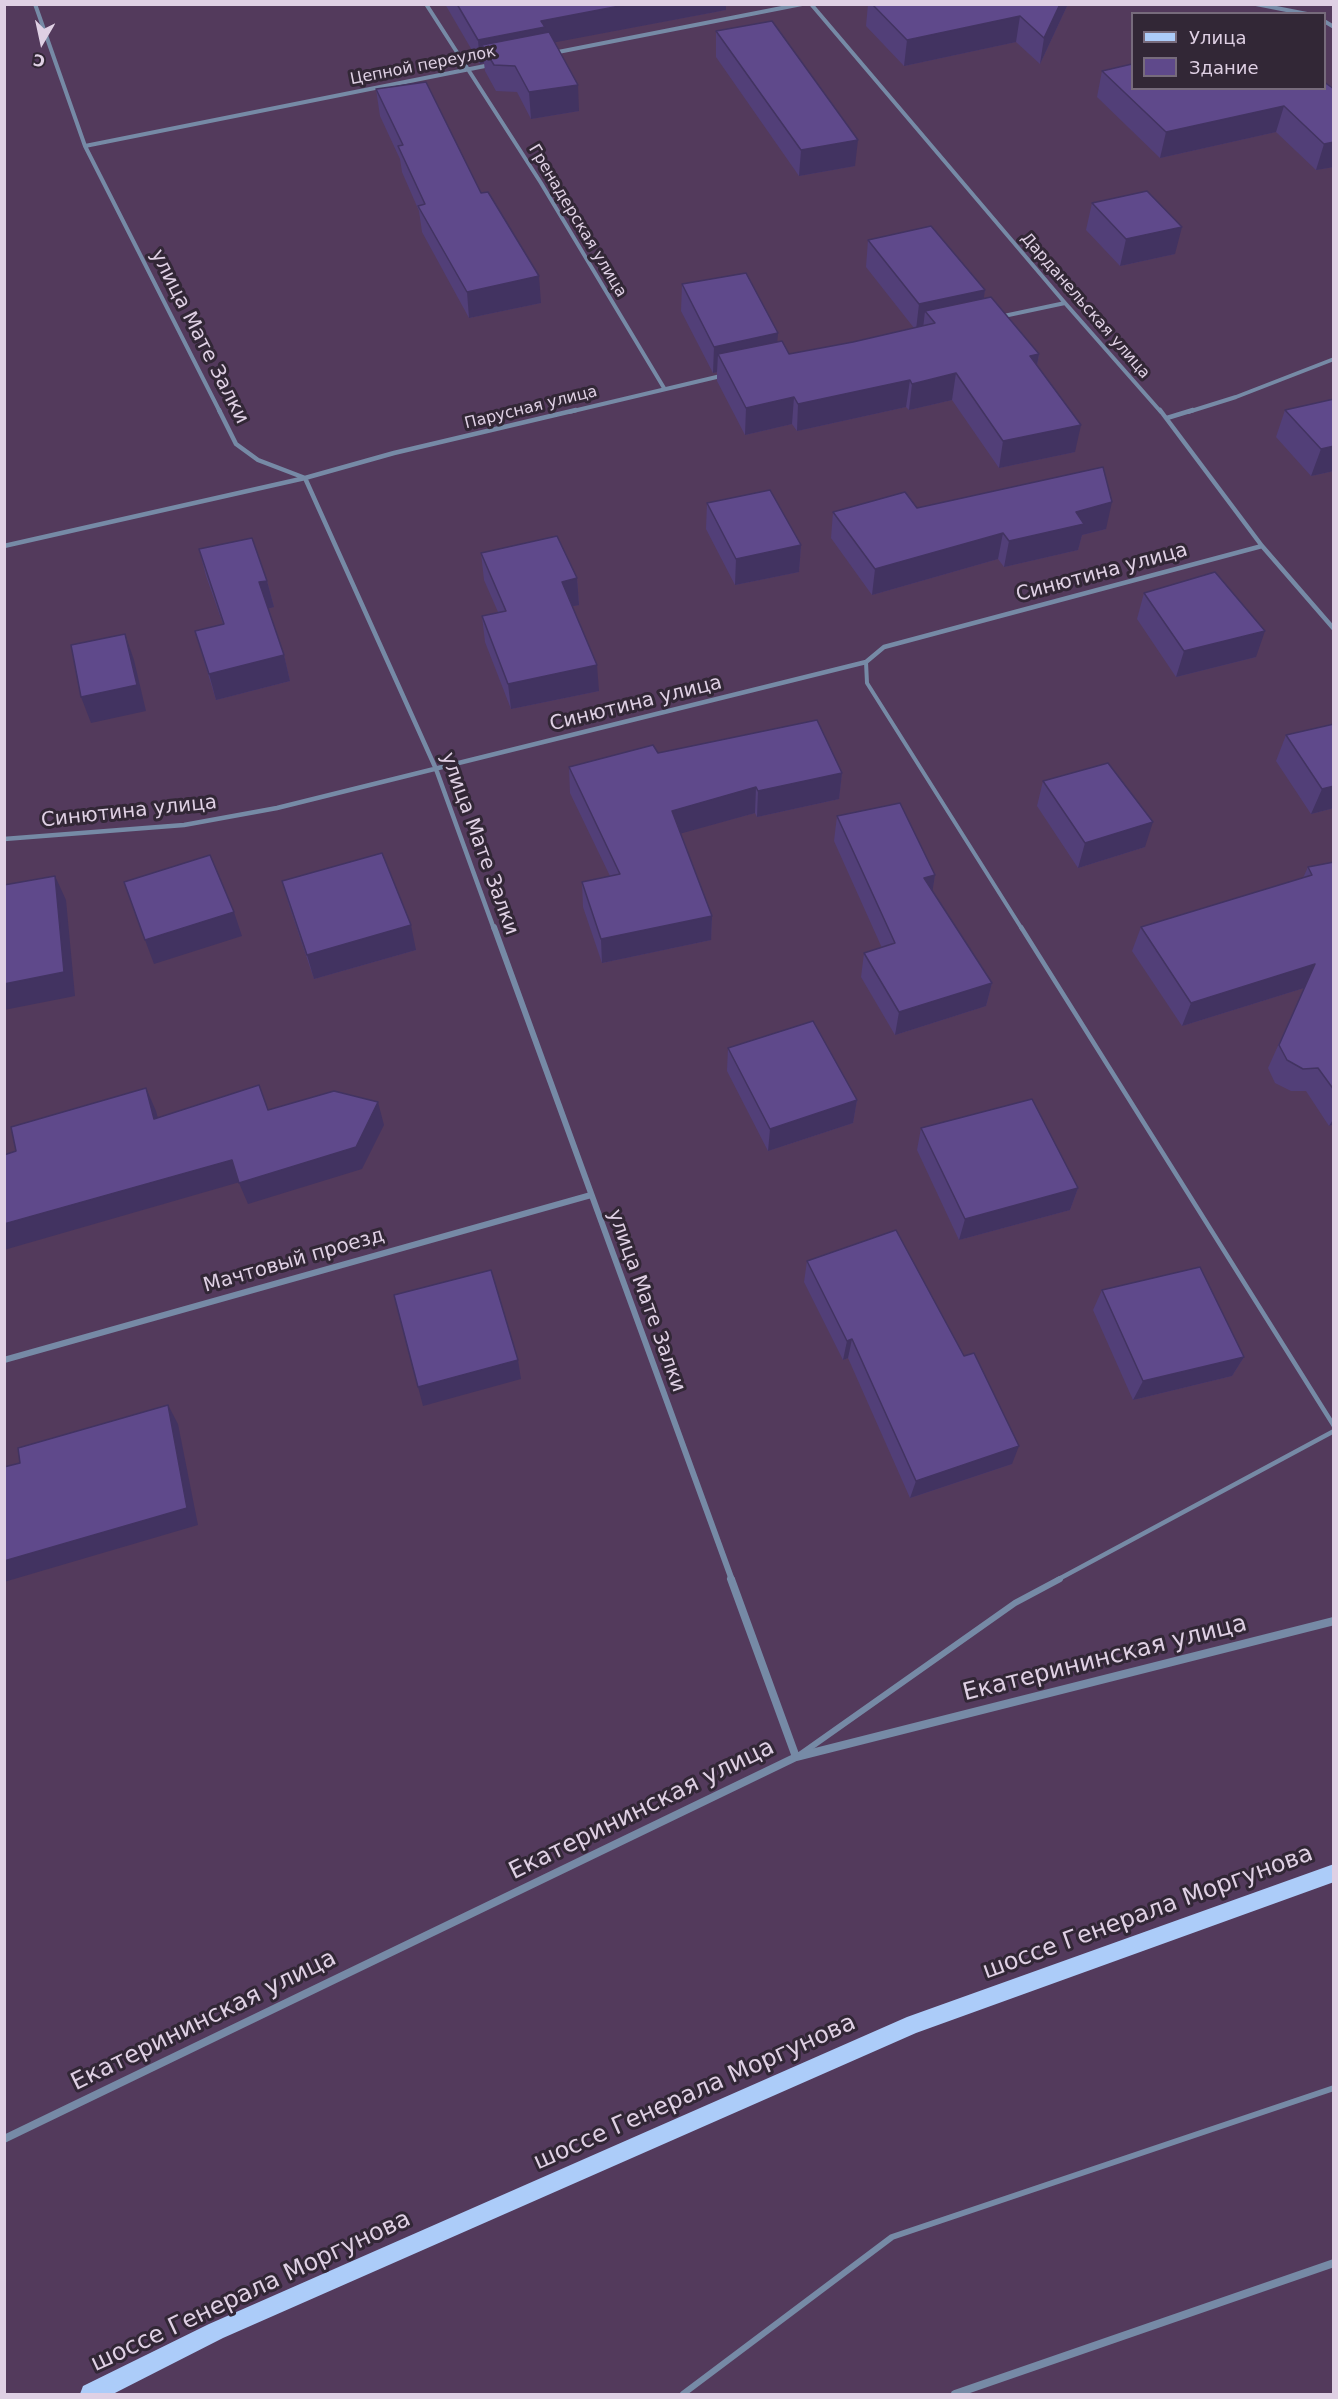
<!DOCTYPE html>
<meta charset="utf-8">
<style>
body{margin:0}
#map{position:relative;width:1338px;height:2399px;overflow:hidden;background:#533a5c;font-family:"DejaVu Sans",sans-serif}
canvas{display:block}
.frame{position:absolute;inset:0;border:6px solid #dfd0e4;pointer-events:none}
.legend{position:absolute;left:1131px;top:12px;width:195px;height:78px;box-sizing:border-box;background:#322736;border:2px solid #776b7c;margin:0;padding:8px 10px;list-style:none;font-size:18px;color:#dfd0e4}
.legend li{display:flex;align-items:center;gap:12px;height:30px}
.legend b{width:30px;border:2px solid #776b7c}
.north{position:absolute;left:12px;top:12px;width:60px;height:60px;-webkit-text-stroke:4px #322736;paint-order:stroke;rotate:189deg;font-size:16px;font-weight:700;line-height:24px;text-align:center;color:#dfd0e4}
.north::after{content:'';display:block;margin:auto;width:21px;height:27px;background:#dfd0e4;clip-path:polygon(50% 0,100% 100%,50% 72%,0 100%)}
</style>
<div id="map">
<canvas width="1338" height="2399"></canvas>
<div class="frame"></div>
<ul class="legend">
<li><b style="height:8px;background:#acccf9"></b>Улица</li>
<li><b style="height:16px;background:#5f498b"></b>Здание</li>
</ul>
<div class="north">С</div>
</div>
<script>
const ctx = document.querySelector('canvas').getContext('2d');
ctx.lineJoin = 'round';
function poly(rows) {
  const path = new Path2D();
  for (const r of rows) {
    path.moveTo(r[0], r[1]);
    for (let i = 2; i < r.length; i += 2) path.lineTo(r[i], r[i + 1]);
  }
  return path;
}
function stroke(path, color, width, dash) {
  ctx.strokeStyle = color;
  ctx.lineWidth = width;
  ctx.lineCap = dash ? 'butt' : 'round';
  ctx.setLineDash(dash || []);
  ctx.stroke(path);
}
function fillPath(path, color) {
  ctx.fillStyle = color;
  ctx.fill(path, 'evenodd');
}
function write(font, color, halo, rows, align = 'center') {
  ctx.font = font + ' "DejaVu Sans",sans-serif';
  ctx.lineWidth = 6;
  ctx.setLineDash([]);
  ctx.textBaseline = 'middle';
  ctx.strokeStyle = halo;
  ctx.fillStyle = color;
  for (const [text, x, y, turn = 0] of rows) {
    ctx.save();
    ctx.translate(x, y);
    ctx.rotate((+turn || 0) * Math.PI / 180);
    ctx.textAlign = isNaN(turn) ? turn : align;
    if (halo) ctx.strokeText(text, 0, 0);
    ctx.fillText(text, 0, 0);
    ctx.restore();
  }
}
stroke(poly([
 [866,662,867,683,1022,929]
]), '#768aa6', 4);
stroke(poly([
 [1021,927,1334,1426],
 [1057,1580,1334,1431]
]), '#768aa6', 4.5);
stroke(poly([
 [801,1754,1015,1603,1060,1579],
 [683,2394,892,2237,1334,2088]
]), '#768aa6', 6);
stroke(poly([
 [35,4,85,146,220,412],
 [426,4,541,183,664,388],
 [811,4,1065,303,1161,412],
 [1256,4,1307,14],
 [1324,21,1334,27],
 [553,53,802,4],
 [85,146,490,65],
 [999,317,1065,303],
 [569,412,725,375],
 [1188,412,1236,397,1334,359]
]), '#768aa6', 4);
stroke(poly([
 [219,410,236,444,258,460,305,478,436,769,494,929],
 [1160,410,1262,546,1334,629],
 [1167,418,1193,410],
 [4,546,305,478,394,453,576,410],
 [4,839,184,825,277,808,866,662,884,647,1262,546]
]), '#768aa6', 4.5);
stroke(poly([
 [494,927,732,1580],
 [4,1360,591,1195]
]), '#768aa6', 6);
stroke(poly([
 [731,1579,796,1757],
 [4,2139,796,1757,1334,1621],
 [955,2394,1334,2263]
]), '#768aa6', 8);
fillPath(poly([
 [1334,1864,1334,1882,916,2033,223,2338,113,2394,80,2394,83,2386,209,2324,907,2017,1334,1864]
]), '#acccf9');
fillPath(poly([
 [445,4,726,4,726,10,554,42,579,111,531,119,517,92,496,91,485,71,484,63,480,64],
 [868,4,1068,4,1040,64,1016,42,904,66,866,26],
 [716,31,855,166,799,176,716,57],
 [1102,71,1324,88,1334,167,1316,170,1276,132,1160,158,1097,97],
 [376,89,481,193,541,303,469,318,422,232,419,211,402,172,400,159,380,116],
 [1092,203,1175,254,1120,266,1086,230],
 [868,240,985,290,983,299,1039,354,1037,365,1075,452,999,468,952,400,909,410,906,407,797,431,792,424,745,435,717,381,717,372,713,373,681,311,682,284,777,342,789,354,853,342,914,328,866,267],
 [1334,399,1334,471,1311,476,1276,437,1285,410],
 [707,503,801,545,799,572,735,585,706,529],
 [917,508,1106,529,1082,535,1078,550,1004,567,998,559,872,595,831,538,833,512],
 [199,549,267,581,274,607,268,608,284,655,290,681,216,700,195,631,223,624,206,576],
 [481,553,577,578,579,605,572,606,599,691,511,709,485,642,482,616,498,612,484,580],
 [1144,593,1256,657,1176,677,1137,619],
 [1334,724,1334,808,1311,814,1276,761,1286,735],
 [658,753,842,773,839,799,757,817,755,813,681,833,712,916,711,940,602,963,583,907,582,882,610,876,570,793,569,767],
 [1043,781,1145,847,1078,868,1037,806],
 [837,816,935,875,932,891,992,983,986,1006,895,1035,861,977,864,953,882,948,834,841],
 [1334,862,1334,1124,1329,1126,1306,1091,1291,1091,1275,1083,1268,1068,1304,988,1182,1026,1132,951,1141,927,1303,878,1308,867],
 [282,881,416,950,314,979,289,905],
 [728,1048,857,1100,853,1123,768,1151,727,1071],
 [921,1128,1078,1188,1070,1210,959,1240,917,1150],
 [807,1261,1012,1464,910,1498,848,1358,843,1360,804,1282],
 [1102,1290,1244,1357,1232,1376,1133,1400,1093,1310]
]), '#523f78');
fillPath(poly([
 [630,4,726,4,726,10,546,44,482,45,484,63,480,64,478,40,541,21],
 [1060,4,1068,4,1040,64,1044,38],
 [1020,16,1016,42,904,66,907,40],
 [578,85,579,111,531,119,529,92],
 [1284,106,1276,132,1160,158,1166,132],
 [858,140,855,166,799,176,801,150],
 [1334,142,1334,167,1316,170,1324,144],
 [1182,227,1175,254,1120,266,1126,239],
 [539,276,541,303,469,318,467,292],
 [985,290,981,317,935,323,925,311,923,329,916,330,919,304],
 [778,333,776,360,718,354,717,372,713,373,714,347],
 [1039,354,1034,381,1030,356],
 [956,373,952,400,909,410,912,384],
 [910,380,906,407,797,431,798,404],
 [794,397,792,424,745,435,746,408],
 [1081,425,1075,452,999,468,1003,441],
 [1334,446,1334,471,1311,476,1321,449],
 [1112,502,1106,529,1082,535,1078,550,1004,567,1009,541,1076,512],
 [1003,533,998,559,872,595,875,569],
 [801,545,799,572,735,585,736,559],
 [577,578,579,605,564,608,562,582],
 [267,581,274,607,266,609,259,582],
 [1265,631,1256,657,1176,677,1184,651],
 [125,634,134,660,146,711,91,723,81,697],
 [284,655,290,681,216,700,209,674],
 [597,665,599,691,511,709,508,684],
 [842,773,839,799,757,817,758,791],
 [1334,786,1334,808,1311,814,1322,789],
 [756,787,755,813,672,836,672,811],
 [1153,822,1145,847,1078,868,1085,843],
 [935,875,931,900,924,878],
 [55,876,66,900,75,996,4,1010,4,984],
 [234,912,242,936,154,964,145,940],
 [712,916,711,940,602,963,601,939],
 [411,925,416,950,314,979,307,955],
 [1315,964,1304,988,1182,1026,1191,1003],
 [992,983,986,1006,895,1035,899,1012],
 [146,1088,156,1111,164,1141,154,1119],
 [857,1100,853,1123,768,1151,770,1129],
 [378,1102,384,1125,362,1169,248,1204,239,1183],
 [1334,1118,1334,1124,1329,1126],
 [232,1160,240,1182,4,1250,4,1224],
 [1078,1188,1070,1210,959,1240,965,1219],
 [852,1339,848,1358,843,1360,847,1341],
 [1244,1357,1232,1376,1133,1400,1143,1381],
 [518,1360,521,1379,423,1406,418,1387],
 [168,1405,178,1424,198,1525,4,1582,4,1561],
 [1019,1446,1012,1464,910,1498,916,1481]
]), '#423361');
const building = poly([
 [457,4,630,4,541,21,545,27,478,40,457,4],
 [872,4,1060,4,1044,38,1020,16,907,40,872,4],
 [772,21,858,140,801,150,716,31,772,21],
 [549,32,578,85,529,92,515,66,494,65,482,45,549,32],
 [1132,64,1132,88,1324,88,1324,82,1334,89,1334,142,1324,144,1284,106,1166,132,1102,71,1132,64],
 [426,82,481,193,488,192,539,276,467,292,418,206,425,204,398,146,403,145,376,89,426,82],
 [1147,191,1182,227,1126,239,1092,203,1147,191],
 [931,226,985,290,919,304,868,240,931,226],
 [746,273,778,333,714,347,682,284,746,273],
 [991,297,1039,354,1030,356,1081,425,1003,441,956,373,912,384,910,380,798,404,794,397,746,408,718,354,782,341,789,354,853,342,935,323,925,311,991,297],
 [1334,399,1334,446,1321,449,1285,410,1334,399],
 [1103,467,1112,502,1076,512,1084,524,1009,541,1003,533,875,569,833,512,905,492,917,508,1103,467],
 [770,490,801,545,736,559,707,503,770,490],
 [557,536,577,578,562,582,597,665,508,684,482,616,506,611,481,553,557,536],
 [252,538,267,581,259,582,284,655,209,674,195,631,224,624,199,549,252,538],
 [1215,572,1265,631,1184,651,1144,593,1215,572],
 [125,634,137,685,81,697,71,645,125,634],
 [817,720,842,773,758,791,756,787,672,811,712,916,601,939,582,882,620,874,569,767,653,745,658,753,817,720],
 [1334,724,1334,786,1322,789,1286,735,1334,724],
 [1108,763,1153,822,1085,843,1043,781,1108,763],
 [900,803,935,875,924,878,992,983,899,1012,864,953,895,943,837,816,900,803],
 [382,853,411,925,307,955,282,881,382,853],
 [210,855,234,912,145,940,124,882,210,855],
 [1334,862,1334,1090,1318,1068,1303,1069,1287,1060,1279,1045,1315,964,1191,1003,1141,927,1312,875,1308,867,1334,862],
 [55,876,64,972,4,984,4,885,55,876],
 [813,1021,857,1100,770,1129,728,1048,813,1021],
 [259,1085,268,1110,334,1091,378,1102,356,1147,239,1183,232,1160,4,1224,4,1155,16,1151,11,1127,146,1088,154,1119,259,1085],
 [1032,1099,1078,1188,965,1219,921,1128,1032,1099],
 [896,1230,964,1356,974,1353,1019,1446,916,1481,852,1339,847,1341,807,1261,896,1230],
 [1200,1267,1244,1357,1143,1381,1102,1290,1200,1267],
 [491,1270,518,1360,418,1387,394,1295,491,1270],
 [168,1405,187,1508,4,1561,4,1467,20,1463,18,1448,168,1405]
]);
fillPath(building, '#5f498b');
stroke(building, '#423361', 1.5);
write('16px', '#dfd0e4', '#322736', [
 ["Цепной переулок",423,66,-11],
 ["Гренадерская улица",577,221,59],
 ["Дарданельская улица",1085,306,49],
 ["Парусная улица",531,408,-14]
]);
write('20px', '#dfd0e4', '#322736', [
 ["улица Мате Залки",199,337,63],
 ["Синютина улица",1102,573,-15],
 ["Синютина улица",636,704,-14],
 ["Синютина улица",129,812,-6],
 ["улица Мате Залки",479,844,70],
 ["Мачтовый проезд",294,1261,-16],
 ["улица Мате Залки",646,1301,70]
]);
write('24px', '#dfd0e4', '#322736', [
 ["Екатерининская улица",1105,1659,-14],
 ["Екатерининская улица",642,1810,-26],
 ["шоссе Генерала Моргунова",1148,1913,-20],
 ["Екатерининская улица",204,2021,-26],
 ["шоссе Генерала Моргунова",695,2093,-24],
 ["шоссе Генерала Моргунова",251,2292,-25]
]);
</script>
